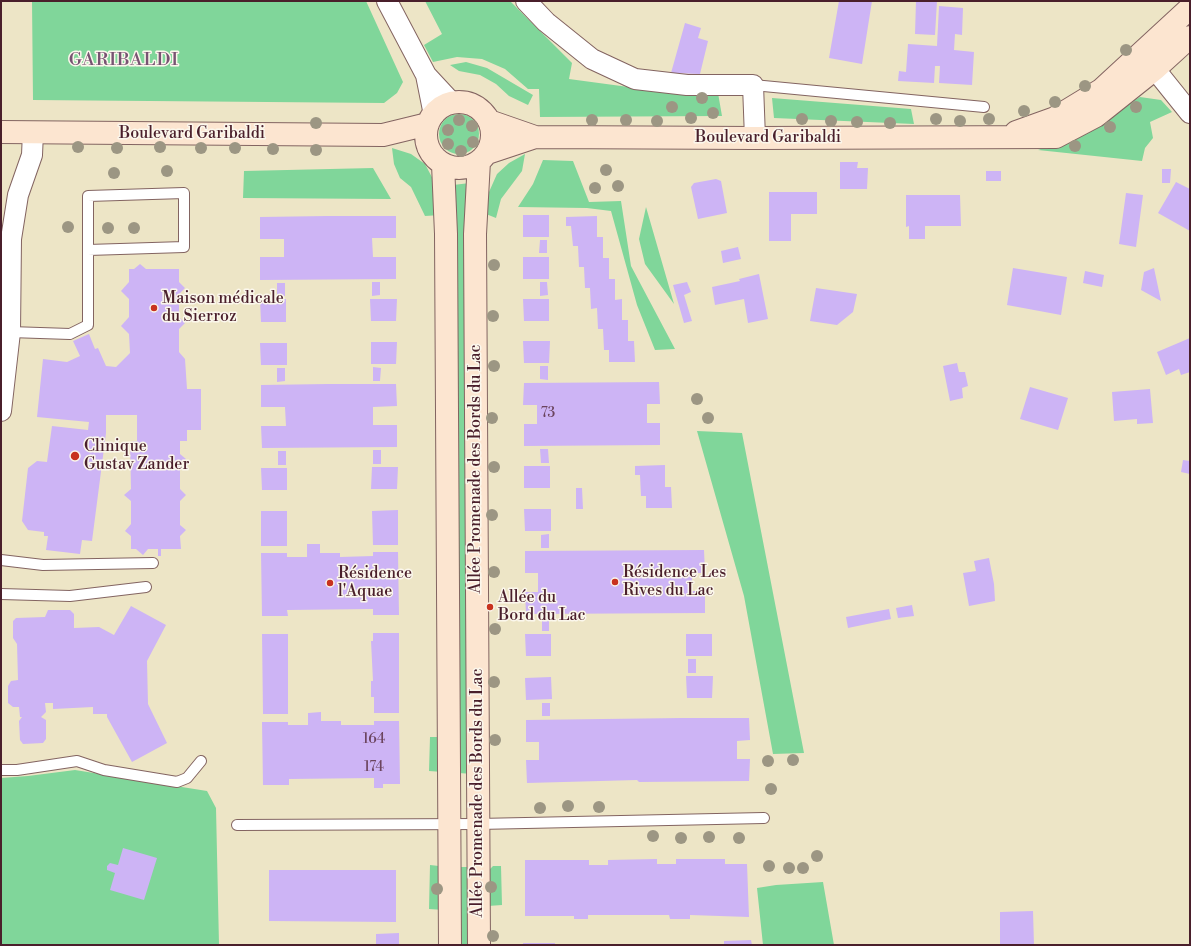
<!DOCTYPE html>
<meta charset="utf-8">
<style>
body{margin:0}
#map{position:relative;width:1191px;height:946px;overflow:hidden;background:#ede5c6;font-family:"Libre Bodoni",serif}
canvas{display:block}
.frame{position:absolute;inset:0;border:2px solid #4a1f2b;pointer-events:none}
</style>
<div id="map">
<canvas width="1191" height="946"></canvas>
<div class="frame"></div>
</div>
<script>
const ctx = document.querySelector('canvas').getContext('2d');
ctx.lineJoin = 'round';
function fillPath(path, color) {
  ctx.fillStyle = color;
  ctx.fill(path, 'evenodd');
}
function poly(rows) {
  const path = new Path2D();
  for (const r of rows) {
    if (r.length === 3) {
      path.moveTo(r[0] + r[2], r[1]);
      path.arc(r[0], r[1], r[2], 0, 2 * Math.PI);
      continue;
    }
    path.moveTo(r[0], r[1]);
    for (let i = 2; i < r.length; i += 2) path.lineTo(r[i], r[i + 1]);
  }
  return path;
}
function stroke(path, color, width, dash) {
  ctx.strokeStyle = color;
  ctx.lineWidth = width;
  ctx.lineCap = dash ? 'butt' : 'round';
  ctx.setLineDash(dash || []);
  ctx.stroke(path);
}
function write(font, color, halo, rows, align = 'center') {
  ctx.font = font + ' "Libre Bodoni",serif';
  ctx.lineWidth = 3;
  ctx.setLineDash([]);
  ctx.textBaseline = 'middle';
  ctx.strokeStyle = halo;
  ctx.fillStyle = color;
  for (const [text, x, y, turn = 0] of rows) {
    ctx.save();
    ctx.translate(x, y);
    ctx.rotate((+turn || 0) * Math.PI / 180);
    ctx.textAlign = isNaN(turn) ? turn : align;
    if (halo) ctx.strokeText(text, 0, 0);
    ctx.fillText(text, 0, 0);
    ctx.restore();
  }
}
fillPath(poly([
 [32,1,366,1,403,82,397,93,384,103,33,100],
 [425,1,510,1,572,63,569,79,636,88,718,93,722,116,540,117,539,89,528,89,505,69,482,59,457,57,433,62,424,45,442,34],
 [466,62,487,68,533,95,528,105,509,96,496,84,480,75,459,71,450,65],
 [1140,97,1161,100,1172,112,1150,122,1153,138,1145,148,1142,161,1038,150,1070,139],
 [772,98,911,109,914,124,774,118],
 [459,134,20],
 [392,148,411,154,425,164,435,183,441,215,425,216,411,187,400,178,394,164],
 [525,154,522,171,501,199,496,218,486,214,489,192,497,174,509,163],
 [543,160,573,161,589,202,621,201,631,266,675,349,655,350,637,305,611,211,587,208,518,207,533,184],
 [373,168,391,199,243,198,244,171],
 [470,183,474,774,458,773,453,185],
 [646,207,674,304,645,264,639,239],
 [697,431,742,433,804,753,773,754,744,596],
 [430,737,444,737,443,772,429,771],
 [75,770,207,791,216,808,219,945,1,945,1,778,28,776],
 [430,865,439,866,444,910,429,909],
 [493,866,501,866,502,905,488,906,488,871],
 [457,867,471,867,472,945,458,945],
 [823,882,834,945,763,945,757,888,776,885]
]), '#80d69a');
fillPath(poly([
 [839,1,872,1,862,64,829,58],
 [916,1,937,1,935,35,915,34],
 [939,6,963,8,962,35,955,34,954,50,974,52,972,85,939,83,940,66,935,66,934,83,898,81,899,71,906,72,908,44,937,46],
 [685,23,701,28,698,38,708,41,700,74,671,73],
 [840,162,858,162,857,168,868,168,867,189,840,189],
 [1162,169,1171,169,1170,183,1162,183],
 [986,171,1001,171,1001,181,986,181],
 [716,179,721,181,727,213,698,219,691,187,694,183],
 [1176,182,1190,189,1190,231,1158,213],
 [769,192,817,192,817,214,791,214,791,241,769,241],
 [1126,193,1143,195,1136,247,1119,244],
 [906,195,960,195,961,226,925,226,925,239,909,239,909,226,906,227],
 [523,215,549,215,549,237,523,237],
 [327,216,396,216,396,238,372,238,373,257,396,257,396,279,260,280,260,257,284,257,284,239,260,239,260,217],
 [597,216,597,237,603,237,603,258,609,258,609,279,615,279,615,300,622,299,622,320,628,320,628,341,634,341,635,362,609,362,609,350,604,350,603,329,598,329,597,308,591,309,590,288,585,288,584,267,579,267,578,246,573,246,571,226,566,226,566,217],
 [540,240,547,240,547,253,539,253],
 [738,247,741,259,723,263,721,251],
 [523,257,549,257,549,279,523,279],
 [140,264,146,269,179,269,179,282,185,288,179,294,179,317,185,323,179,329,179,352,185,359,187,389,201,389,201,430,187,430,187,441,180,441,180,454,186,459,180,466,180,489,186,495,180,501,180,525,186,530,180,536,181,549,161,549,161,556,158,556,158,549,148,549,143,555,136,549,131,549,131,536,125,531,131,524,131,501,124,495,131,489,130,442,137,441,137,415,106,415,106,433,92,541,82,540,80,554,46,550,48,536,44,536,44,532,28,530,22,521,28,468,37,461,47,462,52,426,88,430,89,422,37,417,43,359,67,362,80,356,73,341,89,334,95,349,98,348,106,366,116,367,130,353,129,334,121,326,129,317,129,299,121,291,129,282,129,269,134,269],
 [1013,268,1067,277,1061,315,1007,305],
 [1154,268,1161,301,1141,290,1144,272],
 [1085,271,1104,275,1102,287,1083,283],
 [759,274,768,319,748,323,744,299,715,305,712,287,740,281,739,279],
 [372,282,380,282,380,295,372,296],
 [540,282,547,282,548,295,540,296],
 [687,282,691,292,684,295,692,321,684,323,673,285],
 [277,283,285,283,285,296,277,296],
 [816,288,857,294,853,312,837,325,810,321],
 [286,299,286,322,261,322,260,300],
 [370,299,397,299,396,321,371,321],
 [523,299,549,299,549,321,524,321],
 [1190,338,1190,372,1181,375,1179,369,1166,375,1157,352],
 [523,341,550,341,549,363,524,363],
 [371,342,397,342,396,364,371,364],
 [260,343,287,343,287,365,261,365],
 [957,363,959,372,965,372,968,386,962,388,963,398,950,401,943,366],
 [540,366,548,366,548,380,540,379],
 [373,367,381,368,380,381,373,381],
 [277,368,285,368,285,381,277,382],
 [659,382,660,404,647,404,647,423,660,423,660,445,524,446,524,424,537,424,537,405,523,405,524,383],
 [328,384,396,384,397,406,373,407,373,425,397,425,397,447,262,448,261,426,286,426,285,407,261,407,261,385],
 [1030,387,1068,398,1058,430,1020,419],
 [1150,389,1153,423,1137,424,1137,419,1114,421,1112,392],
 [540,449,548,449,549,463,541,463],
 [373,450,381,450,381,464,373,464],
 [278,451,286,451,286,465,278,465],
 [1183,460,1190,461,1190,474,1181,472],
 [665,465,665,487,671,487,672,508,646,508,646,496,641,496,640,475,635,475,635,466],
 [524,466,550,466,550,488,524,488],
 [372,467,398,467,397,489,371,489],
 [261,468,287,468,287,490,262,490],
 [576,488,582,488,583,509,576,509],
 [524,509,551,509,551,531,525,531],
 [398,510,398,545,373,545,372,511],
 [261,511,287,511,287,546,261,546],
 [549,534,549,548,541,548,541,535],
 [307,544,320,544,320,553,340,553,340,557,373,556,373,552,398,552,399,615,373,615,373,609,287,610,288,616,262,616,261,553,287,553,287,557,307,557],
 [704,550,705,573,692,573,692,591,705,591,705,613,526,614,525,592,538,592,538,573,525,573,525,551],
 [989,558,994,584,995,601,969,606,963,573,976,571,974,561],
 [912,605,914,616,898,618,896,608],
 [131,606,166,625,147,661,148,704,167,743,132,762,107,717,107,714,93,714,93,707,53,709,53,703,45,703,46,712,41,717,46,720,46,739,43,743,23,744,20,740,19,721,22,717,20,717,19,707,13,707,8,703,8,686,11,681,18,680,17,644,13,638,13,621,16,618,45,617,48,610,70,610,74,614,74,628,99,627,114,635],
 [889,609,891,619,848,628,846,617],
 [542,617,549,618,549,631,542,631],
 [373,633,399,633,399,713,374,713,374,697,371,697,371,681,373,681,371,641,373,641],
 [262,634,288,634,288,714,263,714],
 [525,634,551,634,551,656,526,656],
 [686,634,712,634,712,656,686,656],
 [688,659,696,659,696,673,688,673],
 [686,676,713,676,712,698,687,698],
 [551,677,552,699,526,700,525,678],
 [542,703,550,703,550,716,542,716],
 [321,712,321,721,341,721,341,725,374,725,374,721,399,721,400,784,383,784,383,788,374,788,374,778,289,779,289,785,263,785,262,722,288,722,288,725,308,725,308,713],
 [681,718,749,718,750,740,737,741,737,759,750,759,749,781,639,782,637,780,527,783,526,760,539,760,539,742,526,742,526,720],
 [123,848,157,858,144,900,110,890,115,873,107,870,107,866,110,863,118,865],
 [657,859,657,864,676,864,676,859,725,859,725,864,747,864,749,917,690,915,690,919,670,919,669,915,588,915,588,919,574,919,574,916,525,916,525,860,589,860,589,865,608,865,608,860],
 [269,870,396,870,396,922,269,921],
 [1033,911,1034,945,1000,945,1000,912],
 [399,933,399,945,376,945,376,934],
 [751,940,752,945,724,945,724,941],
 [523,943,555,943,555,945,523,945]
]), '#cdb4f5');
const lane = poly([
 [753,85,984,107],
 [10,332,70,334,88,325,88,196,184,193,184,247,88,250],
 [1,560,43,565,153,563],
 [1,594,70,596,146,587],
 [1,770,17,770,77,761,104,770,177,782,187,778,201,761],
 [237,825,478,824,764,818]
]);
const street = poly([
 [387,1,426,75,452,103],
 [526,1,546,22,592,59,635,79,687,85,753,85,755,138],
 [1145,57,1190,113],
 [426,75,434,115],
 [1,411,10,332,11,239,18,195,32,155,33,132]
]);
const secondary = poly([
 [459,135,33],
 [489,121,535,137,755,138,1056,137,1096,116,1155,69,1190,37],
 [1,132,383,135,428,124],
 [1016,132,1055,118,1101,90,1190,8],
 [487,153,535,137],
 [443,164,446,234,450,945],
 [479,945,475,234,479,161]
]);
stroke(lane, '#836461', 12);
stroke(street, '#836461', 22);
stroke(secondary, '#836461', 24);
stroke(lane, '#fff', 10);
stroke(street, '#fff', 20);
stroke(secondary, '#fce5d0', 22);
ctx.fillStyle = '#9c9683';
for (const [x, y] of [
 [1126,50],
 [1085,86],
 [702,98],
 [1055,102],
 [672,107],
 [1136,107],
 [1024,111],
 [713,113],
 [691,118],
 [802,119],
 [936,119],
 [989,119],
 [459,120],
 [592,120],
 [626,120],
 [657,121],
 [831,121],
 [960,121],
 [857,122],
 [316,123],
 [890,123],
 [472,126],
 [1110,127],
 [448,130],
 [473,142],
 [448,144],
 [1075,146],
 [78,147],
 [160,147],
 [117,148],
 [201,148],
 [235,148],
 [273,149],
 [316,150],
 [461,151],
 [606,170],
 [167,171],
 [114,173],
 [618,186],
 [595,188],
 [68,227],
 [108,228],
 [134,228],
 [494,265],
 [493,316],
 [494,366],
 [697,399],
 [492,418],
 [708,418],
 [494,467],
 [492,515],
 [494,572],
 [495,629],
 [494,682],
 [495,740],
 [793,760],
 [768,761],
 [771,789],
 [568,806],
 [599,807],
 [540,808],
 [653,836],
 [709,837],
 [681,838],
 [739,838],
 [817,856],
 [769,866],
 [789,868],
 [803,868],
 [491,887],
 [437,889],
 [493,936]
]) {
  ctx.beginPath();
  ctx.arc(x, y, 6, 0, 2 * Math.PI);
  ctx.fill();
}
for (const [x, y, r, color] of [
 [154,308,4,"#c8321e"],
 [75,456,5,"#c8321e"],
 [615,582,4,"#c8321e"],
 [330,583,4,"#c8321e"],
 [490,607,4,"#c8321e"]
]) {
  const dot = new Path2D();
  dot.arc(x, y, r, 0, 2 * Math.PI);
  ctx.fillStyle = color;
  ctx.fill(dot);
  stroke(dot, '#fbf7ec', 1.5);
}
write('14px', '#6b445e', null, [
 ["73",548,414],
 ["164",374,740],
 ["174",374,768]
]);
write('16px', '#4a1f2b', '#fbf7ec', [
 ["Boulevard Garibaldi",192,134],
 ["Boulevard Garibaldi",768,138],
 ["Allée Promenade des Bords du Lac",476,469,-90],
 ["Allée Promenade des Bords du Lac",478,793,-90]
]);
write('16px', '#4a1f2b', '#fbf7ec', [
 ["Maison médicale",162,299],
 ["du Sierroz",162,317],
 ["Clinique",84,447],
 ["Gustav Zander",84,465],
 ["Résidence Les",623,573],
 ["Rives du Lac",623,591],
 ["Résidence",338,574],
 ["l'Aquae",338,592],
 ["Allée du",498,598],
 ["Bord du Lac",498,616]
], 'left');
ctx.letterSpacing = '1px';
write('18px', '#785372', '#fbf7ec', [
 ["GARIBALDI",124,61]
]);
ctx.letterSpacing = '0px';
</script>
